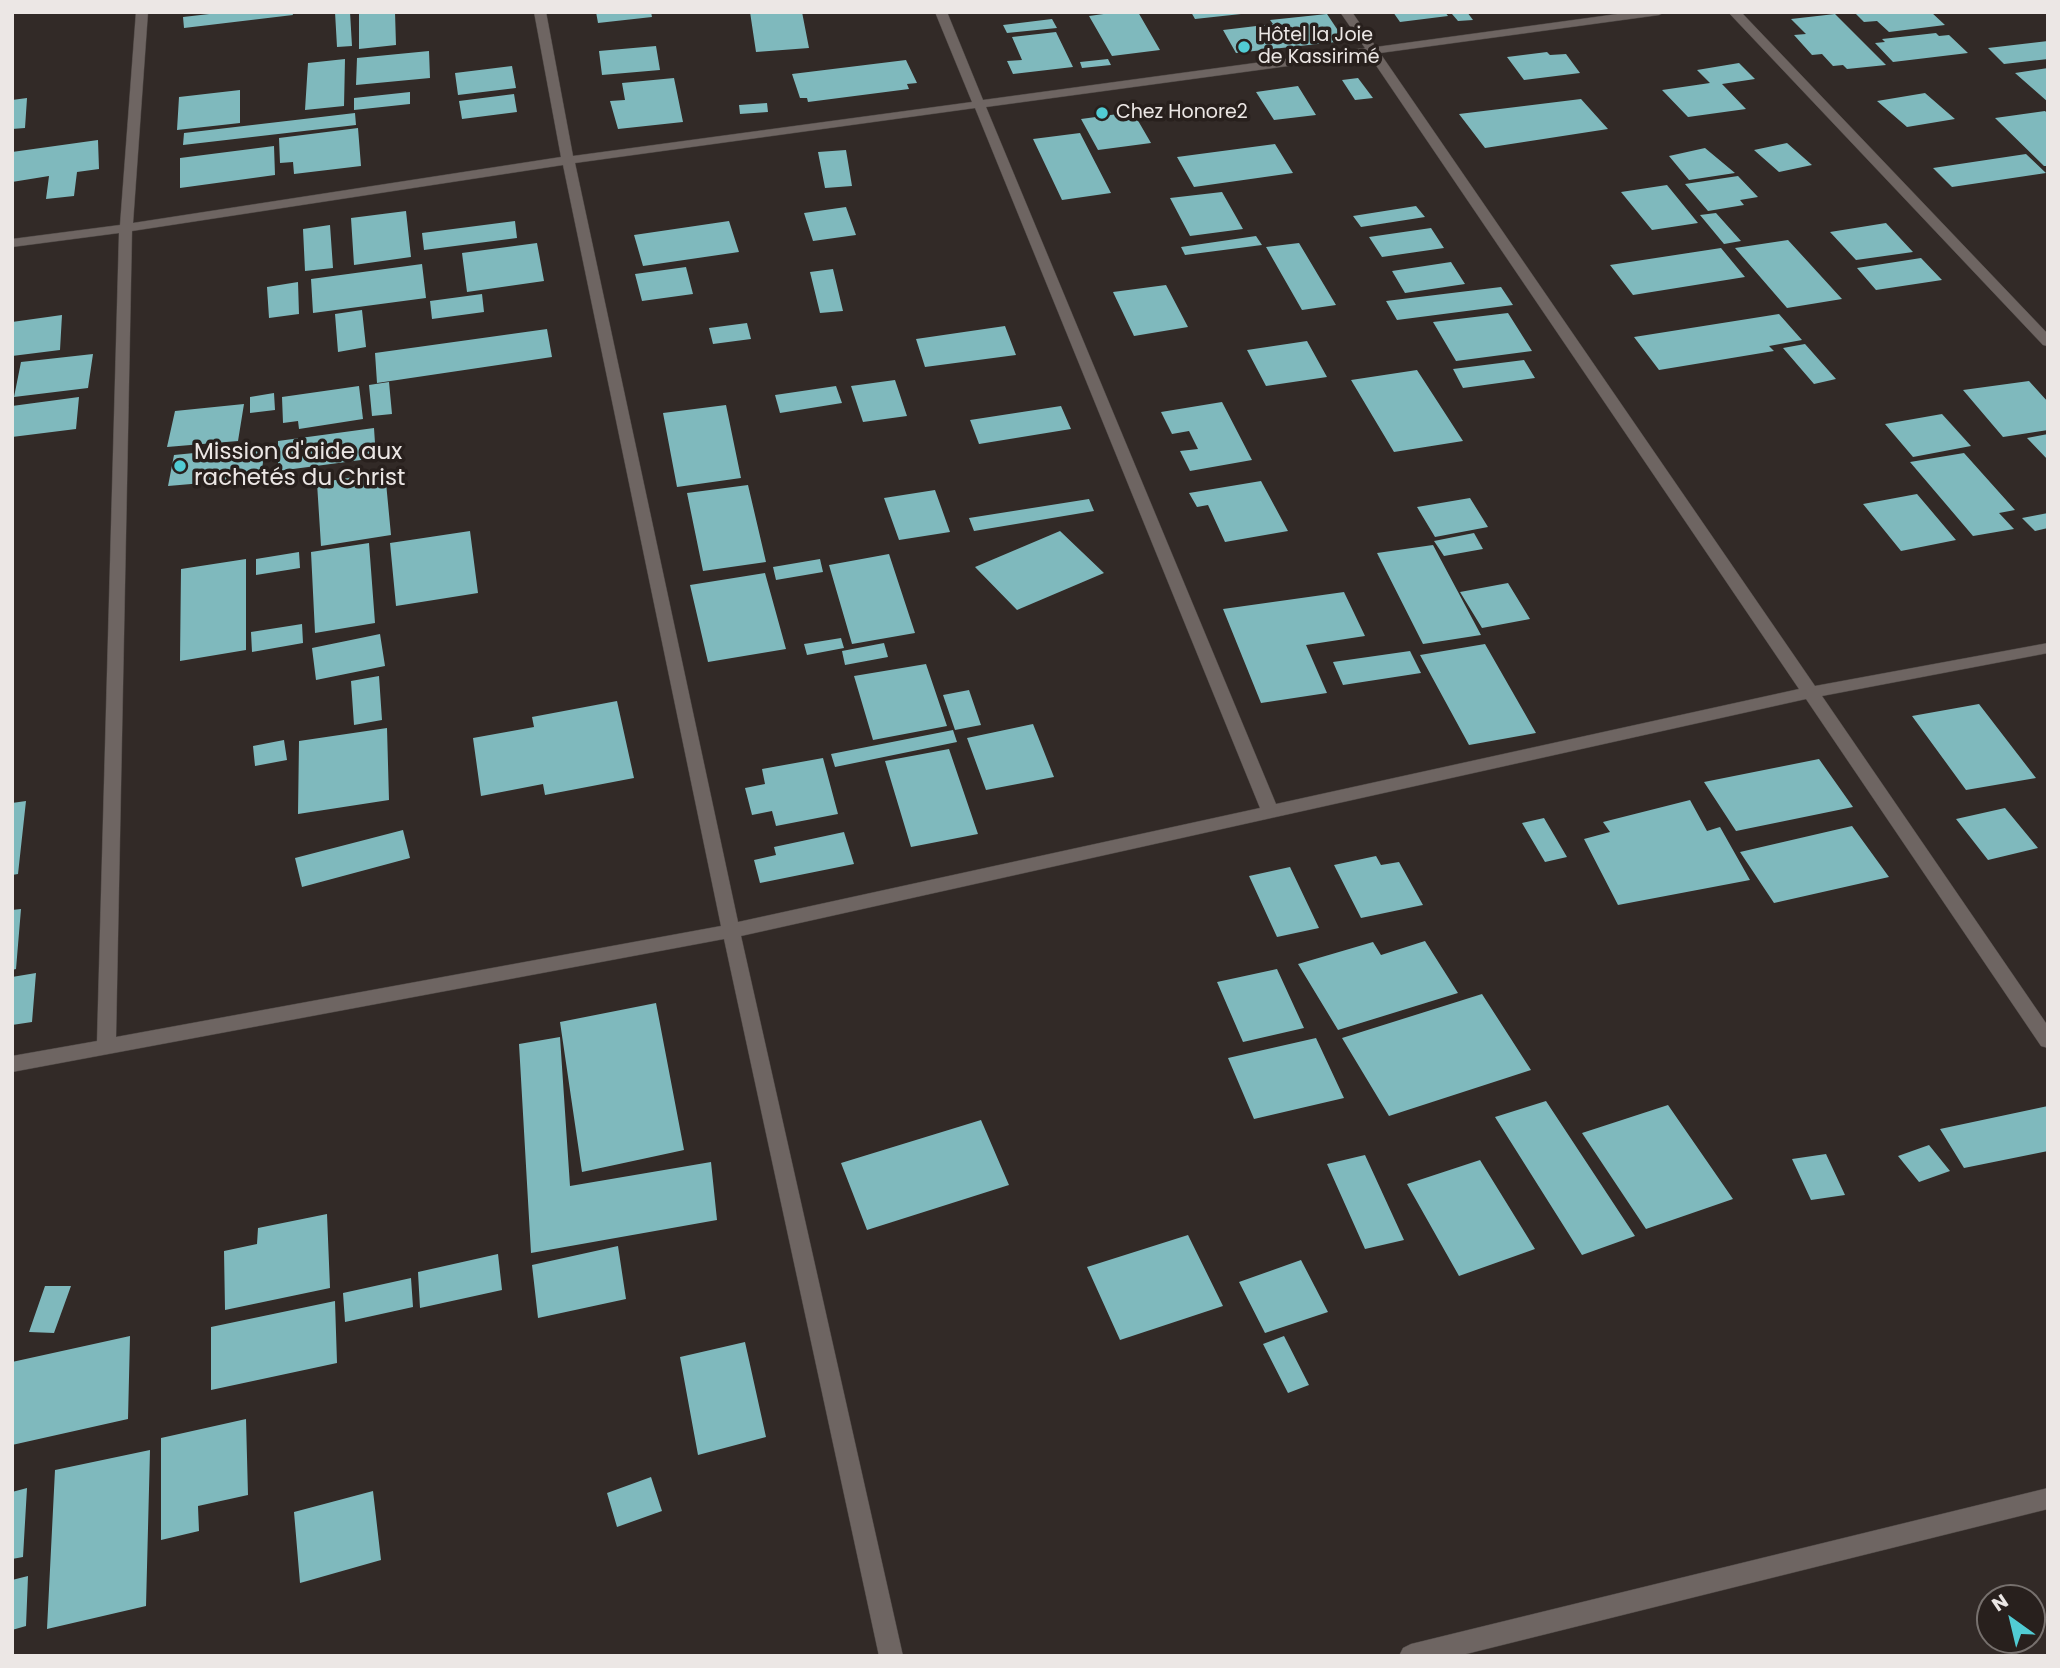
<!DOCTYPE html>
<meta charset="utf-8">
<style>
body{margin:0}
#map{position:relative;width:2060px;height:1668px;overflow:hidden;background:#322a27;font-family:Poppins,sans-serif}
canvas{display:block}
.frame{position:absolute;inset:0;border:14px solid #ece7e5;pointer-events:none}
.north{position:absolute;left:1976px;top:1584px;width:70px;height:70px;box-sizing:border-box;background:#28201d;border:2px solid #76706d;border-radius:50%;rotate:326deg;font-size:19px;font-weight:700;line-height:28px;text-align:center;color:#ece7e5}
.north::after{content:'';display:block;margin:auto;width:24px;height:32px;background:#51ccd4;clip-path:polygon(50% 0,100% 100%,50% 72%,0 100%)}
</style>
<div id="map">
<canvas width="2060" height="1668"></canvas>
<div class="frame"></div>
<div class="north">N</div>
</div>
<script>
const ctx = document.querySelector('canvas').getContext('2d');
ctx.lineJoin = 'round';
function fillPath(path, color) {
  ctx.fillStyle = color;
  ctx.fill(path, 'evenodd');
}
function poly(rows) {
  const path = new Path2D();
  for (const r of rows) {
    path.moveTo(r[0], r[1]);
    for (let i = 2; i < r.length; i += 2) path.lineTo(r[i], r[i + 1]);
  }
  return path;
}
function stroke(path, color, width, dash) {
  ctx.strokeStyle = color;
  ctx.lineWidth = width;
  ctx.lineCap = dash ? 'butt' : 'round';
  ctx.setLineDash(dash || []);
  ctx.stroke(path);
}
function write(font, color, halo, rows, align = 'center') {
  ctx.font = font + ' Poppins,sans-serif';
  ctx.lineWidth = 7;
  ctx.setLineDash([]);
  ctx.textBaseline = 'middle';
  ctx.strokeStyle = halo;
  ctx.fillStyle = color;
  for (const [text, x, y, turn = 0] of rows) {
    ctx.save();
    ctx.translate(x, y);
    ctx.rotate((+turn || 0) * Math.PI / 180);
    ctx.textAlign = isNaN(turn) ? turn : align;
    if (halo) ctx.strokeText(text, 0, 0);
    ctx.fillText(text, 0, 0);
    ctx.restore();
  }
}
fillPath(poly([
 [227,12,292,12,293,15,184,28,183,17],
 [335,12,350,12,352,46,337,47],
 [359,12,395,12,396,45,359,49],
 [596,12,651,12,652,17,598,23],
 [750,12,802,12,809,48,756,52],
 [1118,12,1138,12,1160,50,1112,56,1089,16],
 [1191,12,1241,12,1241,14,1195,19],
 [1393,12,1445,12,1448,16,1400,22],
 [1467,12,1473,20,1458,21,1452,14],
 [1854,12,1931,12,1945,25,1889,32,1877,21,1864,22],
 [1327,14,1345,41,1236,53,1223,30,1273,24,1270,20],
 [1835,14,1886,65,1847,69,1843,65,1833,66,1822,54,1812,55,1794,35,1806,34,1791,19],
 [1052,19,1057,28,1007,33,1003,25],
 [1056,32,1073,67,1013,74,1007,61,1022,60,1012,37],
 [1936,33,1939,36,1949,35,1968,53,1893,62,1875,43,1885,42,1882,39],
 [2048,41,2048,59,2004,64,1988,48],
 [656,46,660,70,602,75,599,51],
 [429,51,430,78,356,85,357,58],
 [1547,52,1550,55,1566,54,1580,73,1524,80,1507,57],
 [345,59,344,106,305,110,308,63],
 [1108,59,1111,65,1082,68,1080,62],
 [906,60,917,83,907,84,909,89,808,102,807,98,800,98,792,74],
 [1739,63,1755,79,1722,84,1746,109,1688,117,1662,90,1710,83,1697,70],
 [512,66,516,88,458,95,455,73],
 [2048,68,2048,102,2015,73],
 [674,78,683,122,618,129,610,101,625,100,622,83],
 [1358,78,1373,98,1355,100,1342,80],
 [1298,86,1316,115,1274,120,1256,92],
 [240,90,240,123,177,130,179,97],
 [410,92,410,104,354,110,354,98],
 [1925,93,1955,119,1907,127,1877,101],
 [514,94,517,112,462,119,459,101],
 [27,98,25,128,12,129,12,100],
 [1581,99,1608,129,1485,148,1459,114],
 [767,103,768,112,740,114,739,105],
 [2045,111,2048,114,2048,166,2044,166,1995,118],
 [1133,112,1151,143,1098,150,1081,119],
 [355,113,356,125,183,145,184,133],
 [358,128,361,166,294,174,293,162,280,163,279,138],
 [1080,133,1111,193,1062,200,1033,139],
 [98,140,99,169,77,172,74,196,46,199,49,176,12,182,12,152],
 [1787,143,1812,165,1779,172,1754,150],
 [1275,144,1293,173,1194,187,1177,157],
 [274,146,275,175,180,188,180,158],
 [1705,148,1735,173,1689,180,1669,156],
 [846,150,852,186,825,188,818,152],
 [2026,154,2046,173,1952,187,1933,168],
 [1738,176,1758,197,1740,200,1744,205,1708,211,1685,184],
 [1667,185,1698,223,1652,230,1621,192],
 [1222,192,1243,229,1190,236,1170,198],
 [1416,206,1425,217,1361,227,1353,216],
 [846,207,856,235,813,241,804,213],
 [406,211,411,257,354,265,351,218],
 [1716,213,1741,241,1724,244,1700,215],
 [515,221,517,238,424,250,422,233],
 [729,221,739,252,643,266,634,235],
 [1886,223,1913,252,1856,260,1830,232],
 [330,225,333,268,305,271,303,229],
 [1431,228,1444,248,1382,257,1369,237],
 [1256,236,1262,245,1185,255,1181,247],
 [1788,240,1842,299,1787,308,1735,248],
 [537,243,544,281,467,292,462,253],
 [1299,243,1336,305,1302,310,1266,247],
 [1721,248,1745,277,1633,295,1610,265],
 [1921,258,1942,280,1876,290,1857,268],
 [1451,262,1465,284,1405,293,1392,271],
 [422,264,426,298,313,313,311,279],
 [686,267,693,294,642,301,635,274],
 [833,269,843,311,820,313,810,272],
 [298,282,299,314,269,318,267,287],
 [1166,285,1188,327,1134,336,1113,292],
 [1501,287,1513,305,1397,320,1386,301],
 [482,294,484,312,432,319,430,301],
 [362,310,366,347,338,352,335,314],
 [1508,313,1532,351,1456,361,1433,322],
 [1779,314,1802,340,1769,346,1774,351,1659,370,1634,337],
 [62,315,60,350,12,356,12,322],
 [747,323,751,339,713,344,709,328],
 [1005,326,1016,355,925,367,916,339],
 [547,329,552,357,377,383,375,353],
 [1307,341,1327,377,1266,386,1247,350],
 [1805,344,1836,379,1814,384,1783,348],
 [93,354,88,388,14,397,21,362],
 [1524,360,1535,378,1463,388,1453,369],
 [1417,370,1463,441,1394,452,1351,380],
 [895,380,907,416,863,422,851,386],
 [2029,381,2048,402,2048,430,2003,437,1963,390],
 [389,382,392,414,372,416,369,385],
 [359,386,363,419,299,429,298,421,283,423,282,397],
 [836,386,842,403,780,413,775,395],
 [274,393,275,410,250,413,250,397],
 [79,397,76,429,12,437,12,406],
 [1222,402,1252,460,1190,471,1180,451,1198,449,1189,431,1172,434,1161,412],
 [244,404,238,441,167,447,175,411],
 [726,405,741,478,677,487,663,413],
 [1061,406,1071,429,979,444,970,420],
 [1942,414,1971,446,1913,457,1885,424],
 [374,428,376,458,278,471,278,441],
 [2048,434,2048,460,2027,438],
 [265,446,261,478,168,486,174,455],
 [1964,453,2015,510,1999,513,2014,529,1973,536,1910,462],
 [385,472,391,535,321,546,317,483],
 [1261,481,1288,531,1225,542,1208,505,1197,507,1189,493],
 [748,485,766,562,703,571,687,493],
 [935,490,950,532,899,540,884,498],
 [1917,494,1956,540,1901,551,1863,504],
 [1470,498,1488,527,1435,537,1417,507],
 [1089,499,1094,511,974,531,969,518],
 [2048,513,2048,528,2035,531,2022,518],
 [470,531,478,593,396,606,390,543],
 [1060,531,1104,573,1017,610,975,567],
 [1474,533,1483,549,1444,556,1434,541],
 [369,543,375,623,315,633,311,552],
 [1433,545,1481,635,1423,644,1377,553],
 [299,552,300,568,256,575,256,559],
 [889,554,915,633,852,644,829,565],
 [246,559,246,650,180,661,181,569],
 [820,559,823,572,776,580,773,567],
 [765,573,786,649,708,662,690,585],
 [1508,583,1530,619,1482,628,1460,592],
 [1344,592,1365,636,1306,645,1327,693,1261,703,1223,609],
 [302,624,303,643,252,652,251,632],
 [380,634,385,666,316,680,312,648],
 [841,638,844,648,807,655,804,644],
 [884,643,888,657,845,665,842,651],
 [1485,644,1536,733,1469,745,1420,655],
 [1410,651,1421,673,1343,685,1333,662],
 [926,664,947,726,873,740,854,676],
 [379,676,382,720,354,725,351,681],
 [969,690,981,725,955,730,943,695],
 [617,701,634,778,545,795,543,784,481,796,473,738,534,727,532,717],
 [1979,704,2036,778,1966,790,1912,716],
 [1033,724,1054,777,986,790,967,738],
 [387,728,389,800,298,814,299,741],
 [953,730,957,742,835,767,831,754],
 [284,740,287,760,255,766,253,746],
 [949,749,978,834,911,847,885,761],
 [823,758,838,814,776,826,772,811,752,815,745,788,765,784,762,769],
 [1819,759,1853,807,1736,831,1704,782],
 [1690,800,1707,831,1720,827,1750,880,1618,905,1584,839,1610,832,1603,822],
 [26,801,18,874,12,875,12,803],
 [2005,808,2038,848,1988,860,1956,819],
 [1544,818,1567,857,1545,862,1522,823],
 [1852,826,1889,877,1774,903,1740,852],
 [403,830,410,858,302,887,295,858],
 [844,832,854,864,760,883,754,860,776,855,774,847],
 [1376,856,1381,865,1399,862,1423,905,1361,918,1334,865],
 [1290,867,1319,928,1277,937,1249,876],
 [21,909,16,969,12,970,12,910],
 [1425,941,1458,993,1338,1030,1298,964,1373,942,1381,955],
 [1277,969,1304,1028,1243,1042,1217,982],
 [36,973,32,1022,12,1025,12,977],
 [1482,994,1531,1070,1389,1116,1342,1038],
 [656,1003,684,1150,582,1172,560,1022],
 [560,1037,570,1186,711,1162,717,1220,531,1253,519,1044],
 [1316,1038,1344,1098,1254,1119,1228,1058],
 [1546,1101,1635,1236,1582,1255,1495,1117],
 [1668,1105,1733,1199,1646,1229,1582,1133],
 [2048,1106,2048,1151,1964,1168,1940,1129],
 [981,1120,1009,1185,867,1230,841,1163],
 [1929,1145,1950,1171,1919,1182,1898,1156],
 [1826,1154,1845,1195,1811,1200,1792,1159],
 [1365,1155,1404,1240,1365,1249,1327,1164],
 [1480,1160,1535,1249,1459,1276,1407,1184],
 [327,1214,330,1288,225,1310,224,1251,257,1244,258,1228],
 [1188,1235,1223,1306,1120,1340,1087,1267],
 [618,1246,626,1299,538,1318,532,1265],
 [498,1254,502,1290,420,1308,418,1272],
 [1301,1260,1328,1312,1265,1333,1239,1282],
 [411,1278,413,1307,345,1322,343,1293],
 [45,1286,71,1286,54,1333,29,1332],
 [335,1301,337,1363,211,1390,211,1327],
 [130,1336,128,1419,12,1445,12,1362],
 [1284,1336,1309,1385,1288,1393,1263,1344],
 [745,1342,766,1437,698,1455,680,1357],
 [246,1419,248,1495,198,1506,199,1531,161,1540,161,1438],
 [150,1450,146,1606,47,1629,55,1470],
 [651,1477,662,1511,617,1527,607,1493],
 [27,1488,23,1557,12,1559,12,1492],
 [373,1491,381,1560,300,1583,294,1512],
 [28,1576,26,1626,12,1630,12,1580]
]), '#7fb9bd');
const minor = poly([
 [136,12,148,12,133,223,561,157,534,12,546,12,573,156,972,102,935,12,947,12,983,100,1365,48,1340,12,1352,12,1376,47,1632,12,1665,12,1659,15,1380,53,1815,686,2048,643,2048,653,1822,696,2048,1026,2048,1048,2041,1046,1806,699,741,936,903,1656,879,1656,724,939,12,1072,12,1056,97,1041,119,233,12,247,12,239,120,225,136,12],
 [1369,55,1799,689,1276,804,986,107,1369,55],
 [975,108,1260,808,738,922,575,163,975,108],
 [563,165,721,926,116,1037,132,231,563,165],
 [1728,12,1741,12,2048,334,2048,346,2043,345,1728,12],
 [2048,1488,2048,1509,1458,1656,1399,1656,1403,1648,1411,1644,2048,1488]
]);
stroke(minor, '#4c4643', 1);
fillPath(minor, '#6e6562');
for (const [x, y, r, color] of [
 [1244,47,7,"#51ccd4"],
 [1102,113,7,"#51ccd4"],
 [180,466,7,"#51ccd4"]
]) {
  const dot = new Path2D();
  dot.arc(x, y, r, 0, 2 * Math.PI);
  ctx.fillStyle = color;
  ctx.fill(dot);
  stroke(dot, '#28201d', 2.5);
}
write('19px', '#ece7e5', '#28201d', [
 ["Hôtel la Joie",1258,36],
 ["de Kassirimé",1258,58],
 ["Chez Honore2",1116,113]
], 'left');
write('23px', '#ece7e5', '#28201d', [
 ["Mission d'aide aux",194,453],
 ["rachetés du Christ",194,479]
], 'left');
</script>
